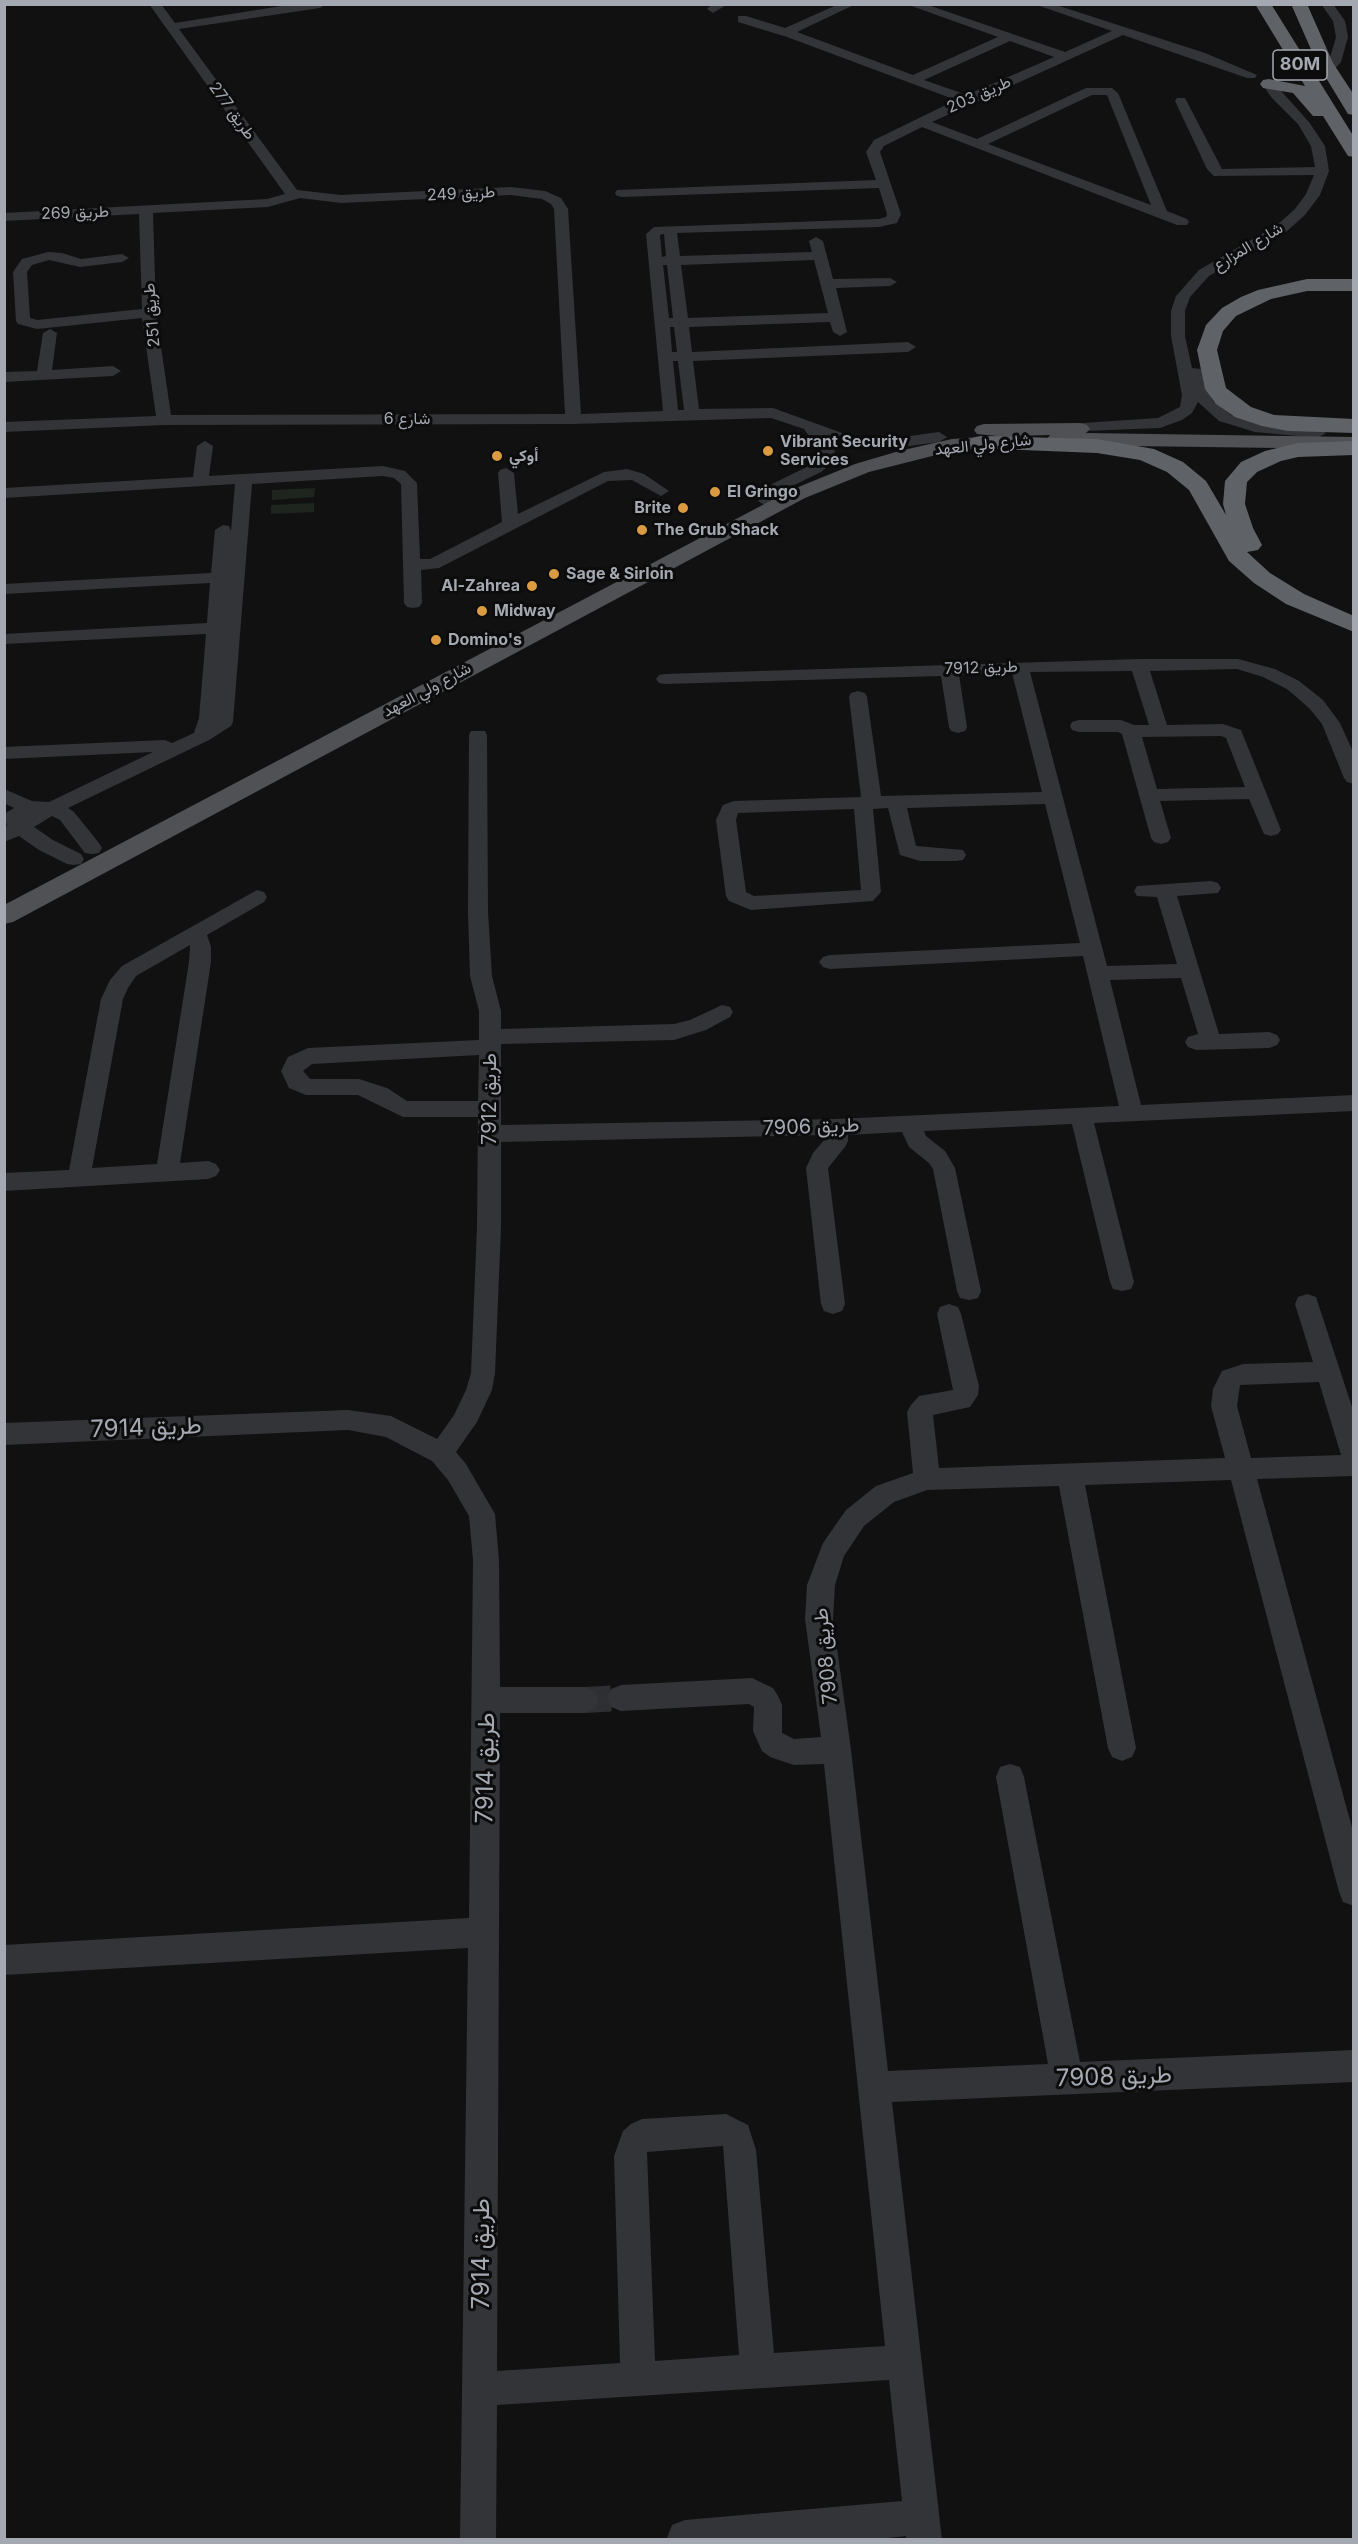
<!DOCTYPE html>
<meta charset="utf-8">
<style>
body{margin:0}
#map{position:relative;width:1358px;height:2544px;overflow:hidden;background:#111112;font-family:Inter,sans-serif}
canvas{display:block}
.frame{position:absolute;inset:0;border:6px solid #a4a9b1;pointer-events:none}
</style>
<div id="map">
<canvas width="1358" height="2544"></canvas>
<div class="frame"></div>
</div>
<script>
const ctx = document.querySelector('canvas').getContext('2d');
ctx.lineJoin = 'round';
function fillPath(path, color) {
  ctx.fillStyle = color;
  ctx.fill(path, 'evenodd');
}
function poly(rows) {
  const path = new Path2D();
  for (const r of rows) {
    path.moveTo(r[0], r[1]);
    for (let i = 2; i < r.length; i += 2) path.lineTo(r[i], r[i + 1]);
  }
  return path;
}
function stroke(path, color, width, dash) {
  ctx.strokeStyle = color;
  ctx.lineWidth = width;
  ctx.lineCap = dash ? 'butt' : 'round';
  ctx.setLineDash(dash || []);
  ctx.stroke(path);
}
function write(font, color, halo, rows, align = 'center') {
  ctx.font = font + ' Inter,Vazirmatn,sans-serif';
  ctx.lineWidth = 6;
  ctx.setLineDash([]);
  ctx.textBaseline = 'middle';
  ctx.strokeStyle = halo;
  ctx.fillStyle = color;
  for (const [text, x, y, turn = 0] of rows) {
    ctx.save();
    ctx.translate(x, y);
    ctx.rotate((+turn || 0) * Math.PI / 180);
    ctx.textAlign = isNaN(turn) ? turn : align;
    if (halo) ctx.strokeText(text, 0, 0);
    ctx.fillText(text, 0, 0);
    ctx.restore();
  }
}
fillPath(poly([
 [315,488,314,497,272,500,272,490],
 [314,503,314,512,271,514,271,505]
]), '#1e241e');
stroke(poly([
 [585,1700,621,1698]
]), '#2e2f32', 26, [26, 13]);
fillPath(poly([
 [149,4,161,4,175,23,294,4,326,4,320,8,179,29,297,190,341,195,511,187,545,191,561,198,568,209,581,414,663,411,646,234,654,227,879,219,886,217,887,214,879,188,622,197,617,196,615,193,617,190,876,180,866,152,874,140,956,100,787,37,738,22,738,16,746,16,785,28,839,4,856,4,797,32,913,75,998,37,906,4,925,4,1065,52,1112,31,1034,4,1053,4,1205,53,1257,75,1255,78,1247,78,1123,35,932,122,977,139,1086,88,1112,88,1118,93,1167,211,1187,219,1189,222,1187,225,1177,225,922,127,884,146,880,152,901,214,897,223,879,227,677,233,680,256,812,252,809,241,816,237,823,241,833,279,890,278,897,282,890,286,836,288,847,332,840,336,833,332,830,322,689,327,692,352,908,342,916,347,908,352,693,361,699,409,773,408,856,438,888,439,939,432,947,437,939,442,888,449,854,448,830,439,835,450,831,464,821,472,784,490,772,505,766,506,758,501,772,484,809,466,817,459,819,450,804,429,771,418,573,424,164,425,4,432,4,422,156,416,142,318,37,329,18,324,16,321,13,272,22,259,48,252,62,253,81,259,122,254,129,258,122,262,80,267,49,260,32,265,27,272,30,318,37,320,142,309,139,214,4,221,4,213,267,199,285,194,149,4],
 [1010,41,1054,57,967,95,924,80,1010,41],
 [1092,95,1107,95,1151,205,988,144,1092,95],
 [511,195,542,199,551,204,554,209,565,414,171,415,156,313,153,213,268,207,300,198,341,203,511,195],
 [663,234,664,234,666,256,662,257,660,235,663,234],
 [814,260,828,313,688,318,681,265,814,260],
 [663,265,667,265,673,318,669,318,663,265],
 [670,327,674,327,677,352,672,352,670,327],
 [673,361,678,361,684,410,678,410,673,361],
 [712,4,728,4,713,13,707,9,712,4],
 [1321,4,1333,4,1345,21,1348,37,1341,62,1332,72,1328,73,1322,69,1329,61,1336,37,1333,21,1321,4],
 [1269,81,1273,82,1309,122,1325,146,1329,171,1320,195,1305,215,1287,231,1209,276,1190,297,1185,311,1185,336,1192,368,1201,369,1213,401,1231,415,1256,422,1318,428,1326,433,1318,438,1255,432,1219,421,1198,402,1192,413,1182,420,1160,428,1061,432,1059,429,1061,426,1067,424,1158,418,1180,407,1182,395,1171,336,1171,311,1176,296,1199,270,1277,225,1295,209,1306,194,1314,175,1214,176,1207,169,1175,101,1177,98,1185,98,1222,169,1315,167,1311,146,1298,124,1271,97,1263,85,1269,81],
 [50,329,57,333,52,370,113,366,121,371,113,376,4,382,4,372,37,371,43,333,50,329],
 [205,441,213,446,209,476,383,466,405,471,417,483,420,559,430,559,502,522,498,473,500,470,506,468,514,473,518,514,604,472,627,469,644,474,669,491,661,496,632,480,608,481,439,568,421,570,422,603,419,607,413,608,407,607,404,603,401,484,394,478,383,476,252,484,233,722,231,726,209,740,68,808,74,812,99,843,102,848,99,853,92,854,85,853,60,820,52,816,34,827,53,840,81,854,84,859,81,864,74,865,67,864,39,850,19,836,4,842,4,827,7,826,4,814,14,808,4,803,4,789,32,801,49,802,153,752,4,759,4,747,165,740,172,743,194,733,199,718,206,634,4,644,4,634,207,623,210,583,4,594,4,584,211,573,215,530,223,525,229,526,231,531,235,484,4,498,4,488,193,477,197,446,205,441],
 [1139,659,1238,659,1275,669,1299,681,1323,700,1340,723,1354,754,1354,784,1347,782,1344,778,1322,724,1309,708,1287,689,1263,677,1237,669,1150,671,1167,725,1223,724,1241,730,1281,830,1278,834,1271,836,1264,834,1249,799,1160,801,1171,838,1168,842,1161,844,1154,842,1151,838,1122,734,1118,732,1079,732,1072,730,1070,726,1072,722,1079,720,1121,720,1134,725,1149,725,1132,671,1030,672,1107,966,1177,964,1157,897,1137,896,1134,891,1137,886,1211,881,1218,883,1221,888,1218,893,1177,896,1219,1034,1269,1032,1277,1035,1280,1040,1277,1045,1269,1048,1196,1050,1188,1047,1185,1042,1188,1037,1198,1034,1181,978,1110,980,1141,1105,1354,1095,1354,1111,1094,1123,1134,1282,1131,1289,1122,1291,1113,1289,1110,1282,1072,1124,924,1131,926,1136,945,1151,955,1168,981,1291,978,1298,969,1300,960,1298,957,1291,933,1169,929,1163,909,1147,902,1132,848,1135,848,1141,845,1147,828,1168,845,1304,842,1311,833,1314,824,1311,821,1304,806,1168,813,1153,825,1139,825,1135,501,1142,501,1227,495,1373,492,1390,477,1422,456,1452,466,1464,495,1514,499,1560,500,1687,585,1687,595,1691,599,1700,595,1709,585,1713,500,1713,497,2371,620,2363,614,2156,623,2131,631,2124,642,2119,726,2114,748,2125,756,2150,774,2353,885,2346,824,1764,794,1765,770,1757,762,1751,753,1731,754,1707,749,1704,621,1711,611,1707,607,1698,611,1689,621,1685,752,1678,773,1688,778,1696,782,1705,782,1733,794,1739,821,1737,805,1619,807,1585,823,1543,846,1510,876,1486,913,1473,907,1412,911,1405,919,1396,953,1390,937,1314,940,1307,949,1304,958,1307,961,1314,979,1386,978,1395,970,1407,933,1415,939,1468,1225,1458,1211,1406,1213,1389,1222,1371,1243,1364,1313,1362,1295,1304,1298,1297,1307,1294,1316,1297,1354,1413,1354,1476,1257,1479,1354,1835,1354,1906,1343,1902,1339,1892,1231,1480,1085,1485,1136,1748,1132,1757,1122,1761,1112,1757,1108,1748,1059,1486,927,1490,894,1502,864,1526,844,1556,835,1585,833,1619,851,1750,888,2071,1048,2064,996,1777,1000,1767,1010,1764,1020,1767,1024,1777,1080,2062,1354,2050,1354,2082,892,2102,942,2540,906,2540,906,2536,871,2540,667,2538,672,2525,685,2520,902,2501,889,2380,497,2405,496,2540,460,2540,468,1948,4,1975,4,1945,469,1918,473,1560,469,1516,448,1480,432,1461,386,1437,348,1430,4,1445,4,1423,348,1410,391,1416,437,1439,454,1415,466,1390,471,1373,477,1227,478,1117,403,1117,358,1095,306,1095,289,1088,281,1071,288,1057,308,1048,479,1040,479,1011,470,976,468,912,469,735,471,731,485,731,487,735,488,912,492,976,501,1011,501,1029,674,1024,690,1020,722,1005,730,1007,733,1012,730,1017,706,1030,674,1040,501,1044,501,1125,836,1119,1119,1106,1083,956,830,969,823,967,819,962,823,957,830,955,1080,943,1045,804,907,808,916,846,963,850,966,855,963,860,956,861,920,861,900,855,888,808,873,809,881,892,873,901,751,910,729,901,726,896,716,820,723,805,734,801,861,797,849,697,851,693,858,691,865,693,867,697,881,796,1042,792,1012,673,959,675,967,727,965,731,958,733,951,731,949,727,941,676,665,684,659,683,656,679,659,675,665,674,1139,659],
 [1221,736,1226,738,1245,787,1157,789,1142,737,1221,736],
 [854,809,861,890,754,896,746,892,736,820,738,813,854,809],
 [479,1055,478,1101,407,1101,387,1088,359,1079,310,1079,303,1071,312,1064,479,1055],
 [1319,1382,1341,1455,1251,1458,1237,1406,1240,1385,1319,1382],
 [723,2146,739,2355,655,2361,647,2152,723,2146],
 [257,890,264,892,267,897,264,902,207,935,211,947,211,962,180,1163,208,1161,216,1164,220,1170,216,1176,208,1179,4,1191,4,1173,69,1170,101,999,110,980,122,966,257,890],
 [190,945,189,962,157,1164,92,1168,123,999,128,988,136,976,190,945]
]), '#333437');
fillPath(poly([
 [1080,423,1087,425,1090,429,1086,433,1354,437,1354,449,1057,445,1050,443,1047,439,1050,435,1012,436,1019,441,1016,445,952,451,869,472,805,498,13,922,4,924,4,905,791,490,855,464,899,451,952,439,997,436,977,434,974,430,977,426,984,424,1080,423]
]), '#4f5155');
fillPath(poly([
 [1255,4,1271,4,1354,137,1354,157,1348,156,1323,116,1313,116,1293,93,1263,88,1260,84,1263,80,1269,79,1305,86,1255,4],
 [1291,4,1307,4,1333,63,1354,95,1354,115,1348,114,1317,63,1291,4],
 [1307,279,1354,279,1354,291,1307,291,1271,299,1236,316,1223,331,1217,350,1226,388,1251,407,1274,415,1354,419,1354,433,1288,431,1262,426,1235,417,1216,404,1205,389,1197,350,1206,325,1222,308,1241,297,1258,290,1307,279],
 [980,436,1097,439,1154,449,1183,462,1206,481,1226,515,1223,504,1225,481,1241,462,1265,451,1298,443,1354,441,1354,455,1298,457,1281,461,1257,472,1247,482,1245,504,1253,528,1262,545,1258,550,1247,552,1270,573,1304,594,1354,616,1354,632,1286,604,1254,583,1229,561,1189,490,1167,472,1140,460,1097,453,972,448,969,443,972,438,980,436]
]), '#5f6267');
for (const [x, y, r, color] of [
 [768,451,6,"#db9b40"],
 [497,456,6,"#db9b40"],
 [715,492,6,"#db9b40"],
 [683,508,6,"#db9b40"],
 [642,530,6,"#db9b40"],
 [554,574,6,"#db9b40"],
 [532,586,6,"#db9b40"],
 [482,611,6,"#db9b40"],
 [436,640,6,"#db9b40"]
]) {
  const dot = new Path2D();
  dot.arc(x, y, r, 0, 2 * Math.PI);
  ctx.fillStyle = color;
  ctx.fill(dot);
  stroke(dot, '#0c0c0d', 2);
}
write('16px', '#a4a9b1', '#0c0c0d', [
 ["طريق 203",979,95,-24],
 ["طريق 277",232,111,54],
 ["طريق 249",461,194,-3],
 ["طريق 269",75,213,-2],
 ["شارع المزارع",1248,247,-31],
 ["طريق 251",152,315,-95],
 ["شارع 6",407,419],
 ["شارع ولي العهد",983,445,-6],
 ["طريق 7912",981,668,-2],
 ["شارع ولي العهد",427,690,-28]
]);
write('bold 16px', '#a4a9b1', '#0c0c0d', [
 ["Vibrant Security",780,442],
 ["Services",780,460],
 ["أوكي",509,456],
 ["El Gringo",727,492],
 ["Brite",671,508,"right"],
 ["The Grub Shack",654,530],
 ["Sage & Sirloin",566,574],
 ["Al-Zahrea",520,586,"right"],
 ["Midway",494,611],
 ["Domino's",448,640]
], 'left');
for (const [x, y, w] of [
 [1300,65,54]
]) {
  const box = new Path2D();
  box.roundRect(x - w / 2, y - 15, w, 30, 4.5);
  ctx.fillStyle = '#0c0c0d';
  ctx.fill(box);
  stroke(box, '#a4a9b1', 1.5);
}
write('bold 18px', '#a4a9b1', null, [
 ["80M",1300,65]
]);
write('20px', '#a4a9b1', '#0c0c0d', [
 ["طريق 7912",490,1099,-90],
 ["طريق 7906",811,1127,-2],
 ["طريق 7908",826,1656,-96]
]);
write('24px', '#a4a9b1', '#0c0c0d', [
 ["طريق 7914",146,1428,-2],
 ["طريق 7914",486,1768,-89],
 ["طريق 7908",1114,2077,-2],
 ["طريق 7914",482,2254,-90]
]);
</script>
